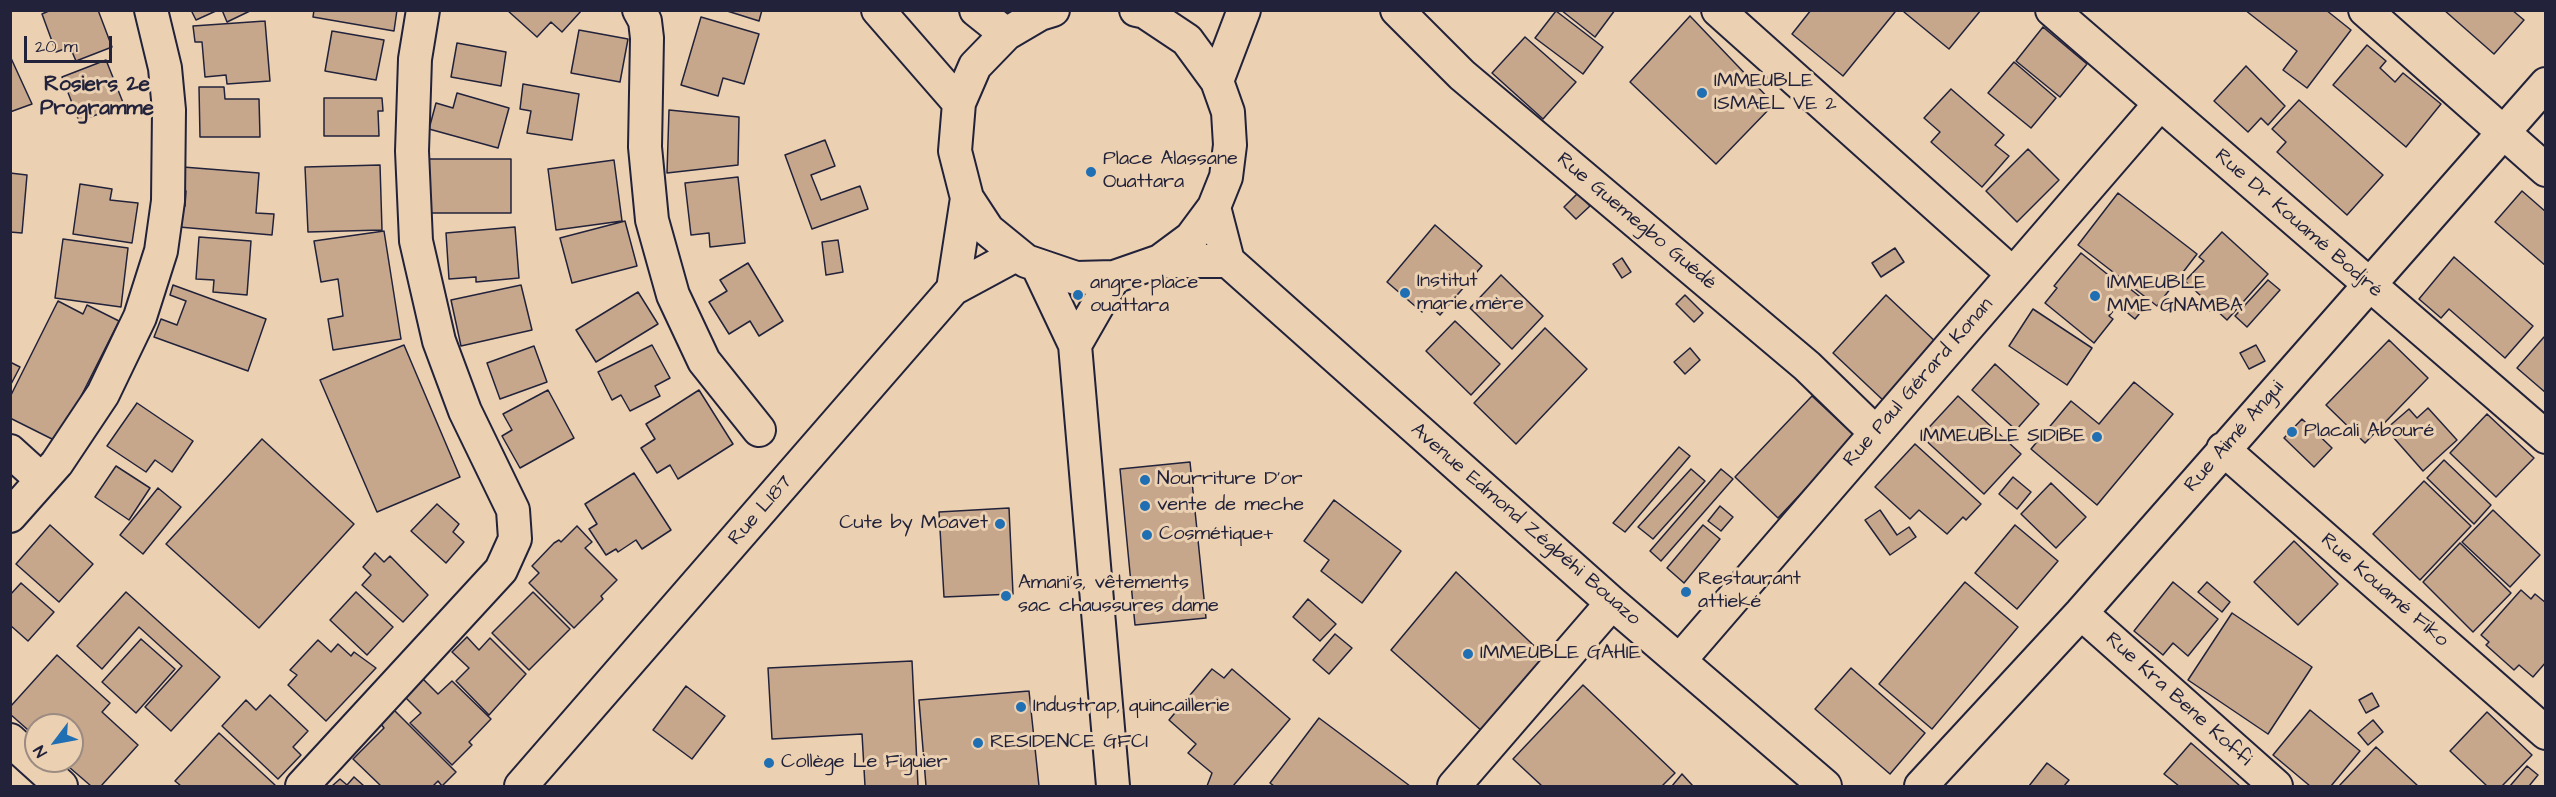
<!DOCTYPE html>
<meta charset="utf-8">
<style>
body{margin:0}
#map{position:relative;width:2556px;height:797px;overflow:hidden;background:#ebd1b2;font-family:"Architects Daughter",sans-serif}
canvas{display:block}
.frame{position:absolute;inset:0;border:12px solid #22223b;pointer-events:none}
.north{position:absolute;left:24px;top:713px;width:60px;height:60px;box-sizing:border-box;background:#ebd1b2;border:2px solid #9b8b82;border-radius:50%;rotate:238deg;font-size:16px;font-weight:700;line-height:24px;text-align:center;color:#22223b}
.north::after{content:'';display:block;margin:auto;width:21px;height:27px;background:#1f6fb2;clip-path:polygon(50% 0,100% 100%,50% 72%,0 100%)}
.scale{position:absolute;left:24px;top:36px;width:88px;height:27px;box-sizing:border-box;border:3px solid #22223b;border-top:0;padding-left:8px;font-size:18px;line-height:21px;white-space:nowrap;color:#22223b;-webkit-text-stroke:4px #ebd1b2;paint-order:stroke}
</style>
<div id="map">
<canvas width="2556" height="797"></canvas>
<div class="frame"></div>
<div class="north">N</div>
<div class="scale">20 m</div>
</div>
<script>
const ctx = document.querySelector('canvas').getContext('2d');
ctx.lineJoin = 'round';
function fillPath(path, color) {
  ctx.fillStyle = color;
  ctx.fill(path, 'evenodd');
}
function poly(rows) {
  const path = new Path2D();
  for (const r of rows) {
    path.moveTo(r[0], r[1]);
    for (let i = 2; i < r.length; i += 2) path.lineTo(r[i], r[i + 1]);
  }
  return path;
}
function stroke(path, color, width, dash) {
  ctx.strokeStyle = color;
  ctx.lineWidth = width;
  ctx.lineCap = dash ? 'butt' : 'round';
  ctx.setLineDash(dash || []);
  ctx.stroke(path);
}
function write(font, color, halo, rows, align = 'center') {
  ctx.font = font + ' "Architects Daughter",sans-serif';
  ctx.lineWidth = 6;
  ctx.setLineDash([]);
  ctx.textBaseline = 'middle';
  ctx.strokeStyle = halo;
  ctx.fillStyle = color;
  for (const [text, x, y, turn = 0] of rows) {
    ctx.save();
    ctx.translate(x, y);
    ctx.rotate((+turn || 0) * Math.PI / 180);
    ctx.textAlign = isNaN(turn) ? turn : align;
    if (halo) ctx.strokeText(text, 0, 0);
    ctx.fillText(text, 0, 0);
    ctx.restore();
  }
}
const building = poly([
 [51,10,98,10,112,47,76,61,70,47,56,52,42,14,51,10],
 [191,10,218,10,196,20,191,10],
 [222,10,252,10,227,22,222,10],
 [314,10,397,10,394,31,313,17,314,10],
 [507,10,582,10,562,32,551,22,537,37,507,10],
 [724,10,762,10,759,21,724,10],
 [1561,10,1615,10,1595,37,1561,10],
 [1811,10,1894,10,1895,12,1843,76,1792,34,1811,10],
 [1906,10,1981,10,1949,49,1904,12,1906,10],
 [2245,10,2326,10,2351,30,2307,88,2283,70,2297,51,2245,10],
 [2444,10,2512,10,2524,20,2494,54,2444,10],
 [1556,11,1603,47,1583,74,1535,38,1556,11],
 [1690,16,1774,104,1716,164,1630,82,1690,16],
 [701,17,759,34,744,84,723,78,718,96,681,85,701,17],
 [265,21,270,81,227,84,226,75,205,77,202,42,195,42,193,26,265,21],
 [2043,27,2087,64,2060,97,2016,61,2043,27],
 [579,30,628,39,620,82,571,73,579,30],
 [332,31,384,40,376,80,325,71,332,31],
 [1525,37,1576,82,1543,119,1492,73,1525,37],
 [457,43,506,52,501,86,451,77,457,43],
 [2367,45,2386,61,2380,68,2395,82,2403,73,2441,104,2406,147,2333,85,2367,45],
 [10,56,32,104,10,112,10,56],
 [106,60,124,105,79,121,62,77,106,60],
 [2014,62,2056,98,2031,128,1988,93,2014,62],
 [2246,66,2285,106,2268,125,2261,118,2248,132,2214,101,2246,66],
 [523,84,579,94,572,140,527,133,531,111,520,109,523,84],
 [199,87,224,87,225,99,259,99,260,137,200,137,199,87],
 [1951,89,2004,135,1995,145,2009,156,1982,187,1931,142,1940,132,1924,118,1951,89],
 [457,93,509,108,498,148,429,129,436,103,453,108,457,93],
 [324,98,382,98,383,111,378,111,379,136,324,136,324,98],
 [2299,100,2383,175,2347,215,2277,152,2286,142,2272,129,2299,100],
 [669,110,739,117,738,165,667,173,669,110],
 [825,140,835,166,811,175,821,200,860,186,868,209,812,229,785,155,825,140],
 [2028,149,2059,180,2017,222,1986,191,2028,149],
 [427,159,511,159,511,213,427,213,427,159],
 [614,160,622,221,556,230,548,169,614,160],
 [380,165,382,230,308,232,305,167,380,165],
 [183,167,259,173,256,213,274,214,272,235,179,227,181,205,185,206,186,191,182,190,183,167],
 [10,173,27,175,22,233,10,232,10,173],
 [738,177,745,243,710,247,709,233,691,235,685,183,738,177],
 [80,184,112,189,110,200,138,203,132,243,73,234,80,184],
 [2522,191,2546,212,2546,266,2495,222,2522,191],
 [1578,193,1590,206,1576,219,1564,207,1578,193],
 [2118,193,2197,254,2157,306,2078,245,2118,193],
 [625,221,637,266,572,283,560,238,625,221],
 [1435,225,1482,266,1440,315,1429,305,1422,312,1387,282,1435,225],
 [515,227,519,278,476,282,476,277,449,279,446,233,515,227],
 [384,231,401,339,333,350,328,319,343,316,338,279,321,282,314,241,384,231],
 [2222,232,2268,274,2227,320,2214,308,2209,311,2203,308,2199,299,2202,297,2185,281,2204,261,2199,257,2222,232],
 [199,237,251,241,247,295,213,292,214,280,196,279,199,237],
 [63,239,128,248,121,307,55,298,63,239],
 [838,240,843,272,826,275,822,242,838,240],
 [1895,248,1904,262,1881,277,1872,263,1895,248],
 [2081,253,2127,290,2129,288,2148,303,2135,319,2118,305,2109,316,2113,319,2094,343,2045,303,2057,288,2054,286,2081,253],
 [2454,257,2533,326,2505,358,2449,309,2441,318,2419,299,2454,257],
 [1622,258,1631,272,1622,278,1613,264,1622,258],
 [748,263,783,321,759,336,750,321,729,334,709,302,727,291,720,280,748,263],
 [1501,275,1543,316,1512,349,1470,308,1501,275],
 [2268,280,2280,290,2247,327,2235,316,2268,280],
 [173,285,266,319,248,371,154,337,161,319,177,325,186,301,170,295,173,285],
 [521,285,532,330,461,346,451,300,521,285],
 [638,292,658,324,596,362,576,330,638,292],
 [1685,295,1703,313,1694,322,1676,304,1685,295],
 [1886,295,1938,344,1885,402,1833,353,1886,295],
 [58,301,83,314,87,305,119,321,58,442,10,418,10,397,58,301],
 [2033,309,2092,348,2067,385,2009,346,2033,309],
 [1455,321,1500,364,1471,395,1426,351,1455,321],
 [1545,328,1587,369,1516,444,1474,403,1545,328],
 [2544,337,2546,338,2546,393,2517,368,2544,337],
 [2389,340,2428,378,2365,443,2326,405,2389,340],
 [404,345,460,477,377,512,320,380,404,345],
 [652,345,670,378,655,386,660,396,630,411,621,395,612,400,598,372,652,345],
 [2256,345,2265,361,2249,369,2240,353,2256,345],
 [534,346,547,382,500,399,487,363,534,346],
 [1690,348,1700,360,1685,374,1674,362,1690,348],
 [10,362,20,367,10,386,10,362],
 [1995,364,2039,404,2016,430,1972,390,1995,364],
 [2134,382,2173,414,2097,505,2031,449,2071,401,2099,424,2134,382],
 [548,390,574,438,520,468,502,436,512,430,503,414,548,390],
 [699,390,733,444,678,479,670,465,657,473,641,448,655,439,646,424,699,390],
 [1812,396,1855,436,1778,518,1735,477,1812,396],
 [1958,396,2021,454,1984,494,1921,436,1958,396],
 [137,403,193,441,172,472,155,460,146,472,107,446,137,403],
 [2428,408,2457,440,2423,471,2386,429,2409,409,2417,418,2428,408],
 [2487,414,2534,458,2496,497,2450,453,2487,414],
 [2302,419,2332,448,2314,467,2284,438,2302,419],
 [262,439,354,524,259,628,166,544,262,439],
 [1915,444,1981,504,1966,520,1963,517,1947,534,1919,510,1910,519,1875,487,1915,444],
 [1679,447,1690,456,1625,532,1613,523,1679,447],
 [2444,460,2491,505,2474,524,2427,478,2444,460],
 [1190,462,1206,618,1135,625,1120,469,1190,462],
 [116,466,150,488,129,520,95,497,116,466],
 [1691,469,1705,481,1653,539,1638,527,1691,469],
 [1721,469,1733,479,1661,561,1650,551,1721,469],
 [634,473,671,530,642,549,636,540,618,552,616,549,606,555,589,529,597,524,585,504,634,473],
 [2013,477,2031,492,2017,509,1999,494,2013,477],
 [2424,481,2471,526,2420,580,2373,534,2424,481],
 [2051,483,2086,517,2056,548,2021,514,2051,483],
 [158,488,181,507,143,554,120,535,158,488],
 [1334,500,1401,551,1362,603,1321,571,1329,560,1304,541,1334,500],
 [437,504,459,524,453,532,464,542,446,563,411,531,437,504],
 [1720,506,1733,517,1721,531,1708,521,1720,506],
 [1009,508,1013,594,944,597,939,512,1009,508],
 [1880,510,1897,535,1909,527,1916,537,1890,555,1865,520,1880,510],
 [2493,510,2540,555,2510,587,2462,542,2493,510],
 [50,525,93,564,59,602,16,564,50,525],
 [1703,525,1720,539,1684,583,1667,568,1703,525],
 [2015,525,2058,561,2017,609,1975,573,2015,525],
 [577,526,592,542,585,548,617,580,601,596,603,599,574,628,529,583,539,573,532,566,554,543,559,540,561,542,577,526],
 [2294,541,2338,584,2298,625,2254,582,2294,541],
 [2460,543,2511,593,2473,632,2423,582,2460,543],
 [375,553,384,562,390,556,428,595,403,622,362,585,371,575,363,567,375,553],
 [1456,572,1546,657,1483,732,1391,650,1456,572],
 [1965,582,2018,627,1932,729,1879,684,1965,582],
 [2173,582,2218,619,2188,656,2173,643,2163,655,2134,631,2173,582],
 [2207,582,2230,602,2222,612,2198,592,2207,582],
 [21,583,54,612,28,641,10,625,10,595,21,583],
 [2521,590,2531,599,2535,594,2546,603,2546,662,2533,677,2519,665,2514,670,2486,645,2489,642,2481,635,2521,590],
 [126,592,220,677,171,731,145,707,182,666,139,627,102,669,77,646,126,592],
 [356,592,393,627,367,655,330,620,356,592],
 [533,592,570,629,529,670,492,633,533,592],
 [1308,599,1336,624,1320,641,1293,617,1308,599],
 [2232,613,2312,667,2268,734,2188,680,2232,613],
 [1335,634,1352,648,1329,674,1313,660,1335,634],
 [467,637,479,650,490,638,526,674,489,715,456,681,469,668,452,652,467,637],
 [141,639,175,669,136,713,102,682,141,639],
 [318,640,331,652,338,644,351,656,354,652,376,668,326,721,288,685,297,675,290,670,318,640],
 [57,655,110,703,102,712,138,745,101,786,91,786,62,761,72,761,72,725,36,725,36,737,10,714,10,707,57,655],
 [912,661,918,786,865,786,862,734,772,739,768,668,912,661],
 [1851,668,1925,733,1890,774,1815,709,1851,668],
 [1212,669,1224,678,1232,669,1290,719,1233,786,1207,786,1212,773,1188,753,1196,744,1169,720,1212,669],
 [423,679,438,694,452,681,491,719,469,742,472,745,452,765,410,723,421,713,405,697,423,679],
 [1583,685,1675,773,1662,786,1542,786,1513,759,1583,685],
 [686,686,725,716,692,759,653,730,686,686],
 [1029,691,1039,786,926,786,919,700,1029,691],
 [2372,693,2379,706,2366,713,2359,700,2372,693],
 [270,695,308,731,293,747,301,755,278,779,222,726,246,700,256,710,270,695],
 [394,710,456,772,442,786,438,781,433,786,381,786,353,759,384,728,381,724,394,710],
 [2310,710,2360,751,2331,786,2310,786,2273,755,2310,710],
 [2487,712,2532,755,2502,786,2487,786,2450,751,2487,712],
 [1319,718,1410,786,1274,786,1270,783,1319,718],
 [2373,720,2383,732,2368,745,2358,733,2373,720],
 [219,733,275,785,274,786,181,786,175,781,219,733],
 [2191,743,2240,786,2179,786,2164,774,2191,743],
 [2376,747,2418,786,2339,786,2376,747],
 [2047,763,2069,780,2064,786,2029,786,2047,763],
 [2527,766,2538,775,2529,786,2510,786,2527,766],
 [1682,774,1693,786,1672,786,1682,774],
 [354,777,364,786,332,786,340,779,347,785,354,777]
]);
fillPath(building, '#c6a78c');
stroke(building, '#22223b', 1.5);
const minor = poly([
 [639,10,645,21,647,38,645,147,652,220,673,295,704,361,759,430],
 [878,10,959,103],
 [976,10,1006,34],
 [1053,10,1040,14,1006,34,975,66,959,103,955,151,967,198,988,230,1026,261,1076,278,1114,277,1160,261,1191,238,1214,207,1226,177,1230,145,1228,112,1217,81,1187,40,1145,12,1136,10],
 [1397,10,1462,75,1807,366,1876,433],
 [1718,10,2013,274],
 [2052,10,2546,437],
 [2365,10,2546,170],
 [1217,81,1244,10],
 [1214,207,1228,261,1612,603,1825,786],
 [1160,261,1228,261],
 [1038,267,1075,345,1113,786],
 [953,289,967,198],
 [1075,345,1114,277],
 [2223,449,2546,733],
 [10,451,42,480],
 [10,516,57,463,103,394,140,317,161,251,168,201,169,110,165,68,151,10],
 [2081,613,2276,786],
 [1680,660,2159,105],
 [10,740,61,786],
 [302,786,501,570,515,539,513,510,465,411,439,341,416,241,412,151,415,59,423,10],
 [521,786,953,289,1016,255],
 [1454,786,1612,603],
 [1921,786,2081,613,2546,84]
]);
stroke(minor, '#22223b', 36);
stroke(minor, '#ebd1b2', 32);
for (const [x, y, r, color] of [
 [1702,93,6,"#1f6fb2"],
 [1091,172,6,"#1f6fb2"],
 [1405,293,6,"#1f6fb2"],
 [1078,295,6,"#1f6fb2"],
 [2095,296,6,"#1f6fb2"],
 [2292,432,6,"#1f6fb2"],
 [2097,437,6,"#1f6fb2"],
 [1145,480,6,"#1f6fb2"],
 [1145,506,6,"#1f6fb2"],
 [1000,524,6,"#1f6fb2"],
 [1147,535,6,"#1f6fb2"],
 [1686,592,6,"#1f6fb2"],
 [1006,596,6,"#1f6fb2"],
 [1468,654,6,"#1f6fb2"],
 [1021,707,6,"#1f6fb2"],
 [978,743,6,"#1f6fb2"],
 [769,763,6,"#1f6fb2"]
]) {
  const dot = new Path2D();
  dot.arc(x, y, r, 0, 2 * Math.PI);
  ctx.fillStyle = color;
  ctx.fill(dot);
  stroke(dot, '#ebd1b2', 2);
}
write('20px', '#22223b', '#ebd1b2', [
 ["IMMEUBLE",1714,82],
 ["ISMAEL VE 2",1714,105],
 ["Place Alassane",1103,160],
 ["Ouattara",1103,183],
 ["Institut",1417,282],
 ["marie mère",1417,305],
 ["angre place",1090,284],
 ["ouattara",1090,307],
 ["IMMEUBLE",2107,284],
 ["MME GNAMBA",2107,307],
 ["Placali Abouré",2304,432],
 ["IMMEUBLE SIDIBE",2085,437,"right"],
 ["Nourriture D'or",1157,480],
 ["vente de meche",1157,506],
 ["Cute by Moavet",988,524,"right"],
 ["Cosmétique+",1159,535],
 ["Restaurant",1698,580],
 ["attieké",1698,603],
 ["Amani's, vêtements",1018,584],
 ["sac chaussures dame",1018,607],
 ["IMMEUBLE GAHIE",1480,654],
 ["Industrap, quincaillerie",1033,707],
 ["RESIDENCE GFCI",990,743],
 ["Collège Le Figuier",781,763]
], 'left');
write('20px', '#22223b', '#ebd1b2', [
 ["Rue Guemegbo Guédé",1636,222,40],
 ["Rue Dr Kouamé Bodjré",2298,224,41],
 ["Rue Paul Gérard Konan",1919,383,-49],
 ["Rue Aimé Angui",2235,437,-49],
 ["Rue L187",761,511,-49],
 ["Avenue Edmond Zégbéhi Bouazo",1525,525,41],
 ["Rue Kouamé Fiko",2384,591,41],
 ["Rue Kra Bene Koffi",2178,700,42]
]);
write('bold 21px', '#22223b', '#ebd1b2', [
 ["Rosiers 2e",97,86],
 ["Programme",97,110]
]);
</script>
